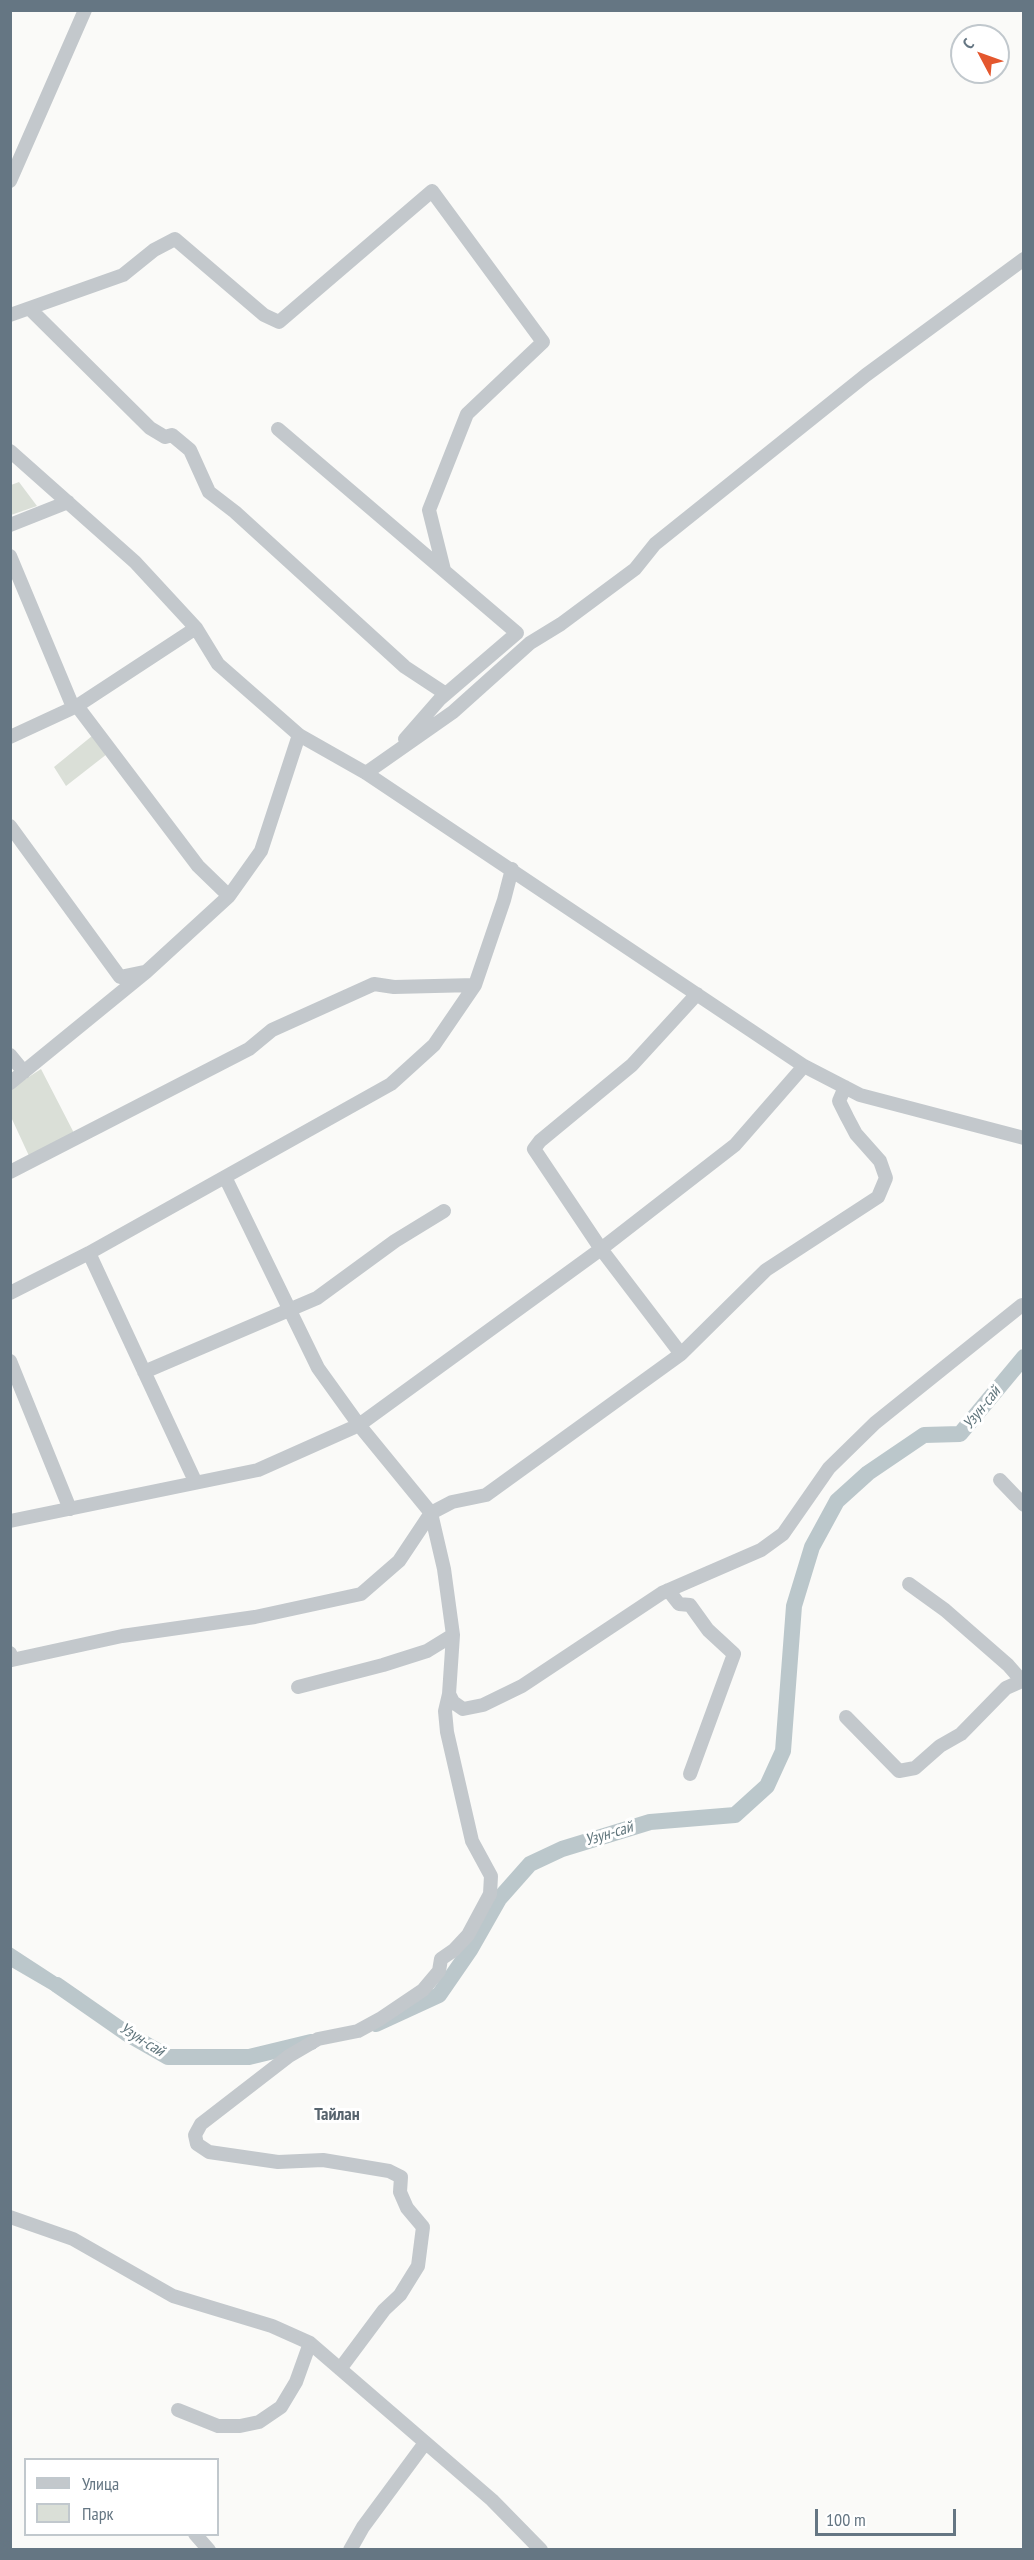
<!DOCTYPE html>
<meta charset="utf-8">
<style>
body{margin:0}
#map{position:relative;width:1034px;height:2560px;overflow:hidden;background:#fafaf8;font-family:"PT Sans Narrow",sans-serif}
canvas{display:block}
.frame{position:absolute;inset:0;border:12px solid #657683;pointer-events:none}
.legend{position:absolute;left:24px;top:2458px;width:195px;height:78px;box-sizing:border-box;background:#fff;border:2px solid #c1c8cd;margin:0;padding:8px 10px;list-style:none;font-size:18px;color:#657683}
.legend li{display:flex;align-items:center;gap:12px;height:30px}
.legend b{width:30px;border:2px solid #c1c8cd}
.north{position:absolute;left:950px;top:24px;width:60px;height:60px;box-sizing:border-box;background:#fff;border:2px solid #c1c8cd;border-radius:50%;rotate:311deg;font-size:16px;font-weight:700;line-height:24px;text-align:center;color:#657683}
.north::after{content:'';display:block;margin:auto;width:21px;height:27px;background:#e4572e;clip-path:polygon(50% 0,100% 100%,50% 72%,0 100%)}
.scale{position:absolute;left:815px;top:2509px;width:141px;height:27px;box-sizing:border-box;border:3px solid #657683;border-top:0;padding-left:8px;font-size:18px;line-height:21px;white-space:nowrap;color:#657683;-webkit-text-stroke:4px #fff;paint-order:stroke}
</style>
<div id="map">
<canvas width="1034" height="2560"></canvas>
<div class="frame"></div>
<ul class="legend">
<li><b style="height:8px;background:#c3c8cc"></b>Улица</li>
<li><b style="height:16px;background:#dadfd7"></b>Парк</li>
</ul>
<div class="north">С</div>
<div class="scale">100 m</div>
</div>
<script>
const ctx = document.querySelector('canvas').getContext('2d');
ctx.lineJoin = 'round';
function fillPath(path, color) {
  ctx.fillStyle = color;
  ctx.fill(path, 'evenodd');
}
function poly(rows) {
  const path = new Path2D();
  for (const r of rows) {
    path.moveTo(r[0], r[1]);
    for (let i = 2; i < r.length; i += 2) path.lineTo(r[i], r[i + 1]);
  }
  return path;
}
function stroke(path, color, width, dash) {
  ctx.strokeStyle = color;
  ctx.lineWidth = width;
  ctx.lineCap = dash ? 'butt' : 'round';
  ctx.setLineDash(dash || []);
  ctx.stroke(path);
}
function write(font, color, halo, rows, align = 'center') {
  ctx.font = font + ' "PT Sans Narrow",sans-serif';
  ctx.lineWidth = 6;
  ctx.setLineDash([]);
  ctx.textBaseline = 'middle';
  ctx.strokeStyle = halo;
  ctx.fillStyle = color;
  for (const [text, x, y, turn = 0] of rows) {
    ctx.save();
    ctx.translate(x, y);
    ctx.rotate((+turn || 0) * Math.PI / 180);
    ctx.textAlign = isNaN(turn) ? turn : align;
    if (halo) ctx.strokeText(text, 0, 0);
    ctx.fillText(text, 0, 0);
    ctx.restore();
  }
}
fillPath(poly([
 [19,482,37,506,11,515,11,485],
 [92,736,107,754,66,786,54,767],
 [41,1069,75,1135,30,1158,11,1117,10,1089]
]), '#dadfd7');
fillPath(poly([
 [11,1947,57,1977,82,1993,71,2002,11,1967]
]), '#bbc7cb');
stroke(poly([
 [57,1985,126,2033,168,2057,249,2057,311,2042],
 [376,2024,439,1995,470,1950,499,1899,530,1864,562,1849,650,1822,735,1815,767,1786,783,1751,794,1606,812,1547,837,1501,868,1473,924,1435,960,1434,1024,1357]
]), '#bbc7cb', 16);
stroke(poly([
 [10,181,85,10],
 [30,309,150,428,165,437,172,435,190,450,209,492,235,512,405,667,446,694],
 [10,315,123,275,154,250,175,239,264,315,279,322,432,191,543,342,467,414,429,510,444,570],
 [278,429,517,633,440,699,405,739],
 [10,451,135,562,196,628,218,664,299,735,366,773,804,1066,860,1095,1024,1138],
 [10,525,68,502],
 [10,556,73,707],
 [77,706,198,866,229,896],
 [10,737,77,706,196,628],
 [366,773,453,712,530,643,561,624,635,569,655,544,866,375,1024,259],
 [10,826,120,977,144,972],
 [10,1055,24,1072],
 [10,1083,146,972,229,896,261,851,299,735],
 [10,1172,249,1049,272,1030,374,984,394,987,475,985],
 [225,1177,318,1368,359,1425,431,1513,444,1569,453,1635,449,1694,453,1702,463,1709,483,1705,522,1686,662,1593,761,1550,783,1534,829,1468,875,1423,1022,1305],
 [89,1253,195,1481],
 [10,1293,89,1253,391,1084,434,1045,475,985,504,900,512,869],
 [681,1354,601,1249,534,1149,540,1141,632,1065,697,994],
 [10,1361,70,1509],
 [144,1372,317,1298,395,1241,444,1211],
 [1000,1480,1024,1505],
 [10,1521,258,1470,359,1425,601,1249,735,1145,804,1066],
 [909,1584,945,1610,1008,1665,1022,1681],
 [668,1590,679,1604,690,1605,708,1630,734,1654,690,1774],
 [10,1653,12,1660,122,1636,255,1617,361,1594,399,1561,431,1513,452,1502,486,1495,681,1354,766,1270,878,1197,886,1178,880,1161,856,1134,847,1117,839,1101,845,1087],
 [298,1687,383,1665,427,1651,453,1635],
 [846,1717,899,1771,915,1768,940,1746,961,1734,1006,1688,1024,1680],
 [10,2217,73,2239,173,2296,272,2326,310,2343,492,2500,541,2550],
 [340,2369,384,2310,400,2295,418,2266,423,2227,407,2208,400,2192,401,2177,389,2171,323,2160,278,2162,209,2152,197,2144,195,2135,201,2124,289,2056,318,2039,358,2031,380,2019,423,1990,439,1971,441,1959,454,1950,468,1935,490,1894,491,1876,472,1841,447,1732,445,1711,449,1694],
 [178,2410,218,2426,240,2426,259,2422,281,2407,296,2382,310,2343],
 [195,2534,209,2550],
 [350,2550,363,2527,425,2443]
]), '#c3c8cc', 14);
write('italic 16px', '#60757c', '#fff', [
 ["Узун-сай",982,1408,-51],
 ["Узун-сай",609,1834,-17],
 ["Узун-сай",142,2040,32]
]);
write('bold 18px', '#57646e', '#fff', [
 ["Тайлан",337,2115]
]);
</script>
